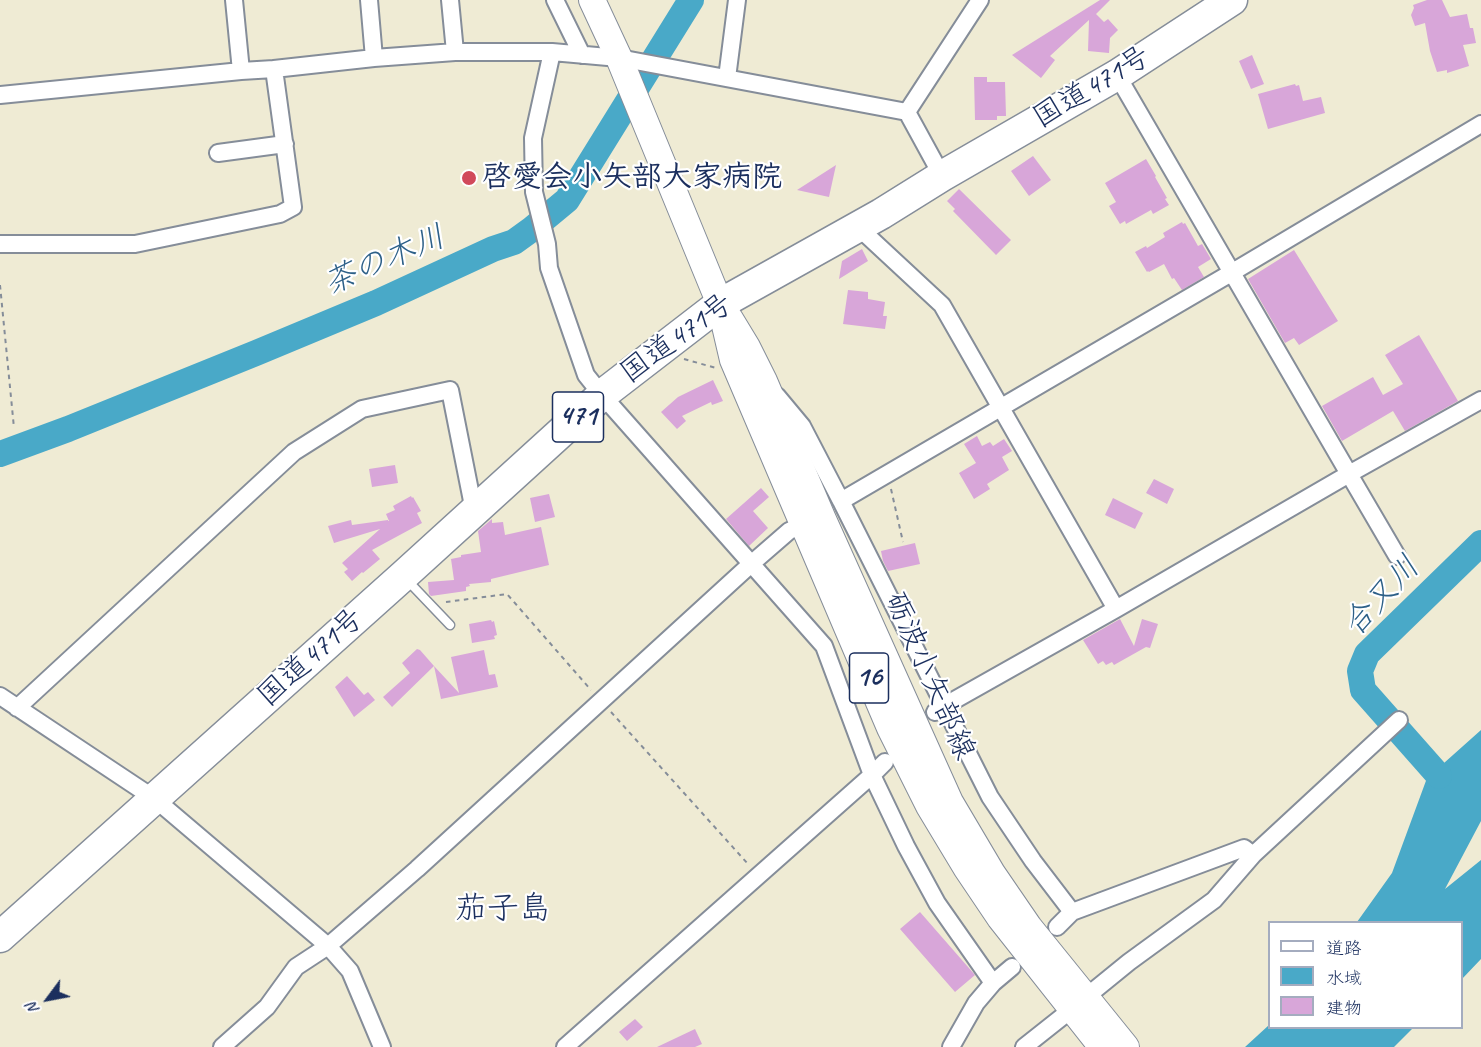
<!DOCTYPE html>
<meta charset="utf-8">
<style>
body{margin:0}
#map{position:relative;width:1481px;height:1047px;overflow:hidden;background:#efebd4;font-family:Caveat,"Klee One",sans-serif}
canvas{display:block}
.legend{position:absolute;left:1268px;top:921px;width:195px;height:108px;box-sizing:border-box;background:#fff;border:2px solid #a4acbf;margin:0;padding:8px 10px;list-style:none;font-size:18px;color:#1b2f5e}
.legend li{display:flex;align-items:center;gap:12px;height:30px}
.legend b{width:30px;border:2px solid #a4acbf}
.north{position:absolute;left:18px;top:969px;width:60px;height:60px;-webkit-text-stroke:4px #fff;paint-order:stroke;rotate:238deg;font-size:16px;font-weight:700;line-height:24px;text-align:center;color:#1b2f5e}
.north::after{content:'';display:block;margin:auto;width:21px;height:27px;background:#1b2f5e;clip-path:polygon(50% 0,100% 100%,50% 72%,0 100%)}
</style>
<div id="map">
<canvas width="1481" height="1047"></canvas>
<ul class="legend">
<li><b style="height:8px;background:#fff"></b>道路</li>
<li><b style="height:16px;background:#49a9c8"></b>水域</li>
<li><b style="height:16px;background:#d8a6d9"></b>建物</li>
</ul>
<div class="north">N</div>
</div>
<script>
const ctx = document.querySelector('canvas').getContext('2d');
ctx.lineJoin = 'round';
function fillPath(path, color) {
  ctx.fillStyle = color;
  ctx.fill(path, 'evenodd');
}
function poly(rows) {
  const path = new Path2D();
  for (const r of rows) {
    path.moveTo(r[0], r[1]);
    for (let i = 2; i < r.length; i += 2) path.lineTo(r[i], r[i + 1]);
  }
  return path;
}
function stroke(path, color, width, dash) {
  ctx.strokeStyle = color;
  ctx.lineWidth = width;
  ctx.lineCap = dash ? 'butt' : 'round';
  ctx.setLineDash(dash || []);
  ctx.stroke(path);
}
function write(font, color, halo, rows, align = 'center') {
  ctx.font = font + ' Caveat,"Klee One",sans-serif';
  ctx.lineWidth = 4.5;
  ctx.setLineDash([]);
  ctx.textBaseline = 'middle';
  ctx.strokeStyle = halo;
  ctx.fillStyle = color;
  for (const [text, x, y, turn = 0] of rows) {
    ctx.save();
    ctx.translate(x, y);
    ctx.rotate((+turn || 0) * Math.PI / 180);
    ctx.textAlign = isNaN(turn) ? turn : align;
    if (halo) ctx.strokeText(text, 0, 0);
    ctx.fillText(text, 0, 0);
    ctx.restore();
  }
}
fillPath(poly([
 [1481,730,1481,821,1445,889,1481,860,1481,959,1462,979,1462,922,1357,922,1392,873,1427,778,1412,759,1422,745,1444,763],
 [1269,1025,1270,1028,1413,1028,1394,1047,1245,1047]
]), '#49a9c8');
stroke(poly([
 [0,454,68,429,256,353,376,303,493,249,514,242,532,229,567,200,691,0],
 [1439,776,1363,690,1360,671,1367,654,1481,543]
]), '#49a9c8', 26);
fillPath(poly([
 [1100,0,1110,0,1096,14,1104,22,1108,19,1118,30,1110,38,1109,53,1088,51,1089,20,1050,56,1055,60,1041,78,1012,55],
 [1427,0,1442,0,1450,17,1467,14,1470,28,1473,28,1476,43,1463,45,1469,66,1447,73,1447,70,1437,72,1430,51,1425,23,1415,26,1411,15,1414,8,1413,5],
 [1252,55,1264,84,1251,89,1239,61],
 [974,77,987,77,987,82,1005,82,1006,116,997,116,997,120,975,120],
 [1295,84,1296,86,1299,85,1303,101,1321,97,1325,113,1268,129,1258,94],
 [1033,156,1051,180,1029,196,1011,171],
 [1146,159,1156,176,1155,177,1167,198,1165,199,1169,205,1153,214,1151,210,1126,224,1125,221,1120,224,1109,206,1116,202,1105,183],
 [836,165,829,197,797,190],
 [959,189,1011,240,996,255,953,211,955,209,947,201],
 [1182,222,1183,224,1185,223,1198,246,1202,244,1211,259,1198,267,1204,277,1182,290,1174,278,1172,279,1164,264,1149,272,1148,271,1147,272,1135,252,1146,246,1147,248,1165,237,1163,233],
 [862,249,868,261,839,279,842,261],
 [1294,250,1338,321,1299,345,1294,338,1285,343,1248,279],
 [848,290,868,292,868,299,885,302,883,316,887,316,885,329,843,324],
 [1419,335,1458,401,1405,431,1393,411,1342,441,1322,406,1373,377,1383,395,1403,384,1385,355],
 [713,380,723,401,712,405,711,402,682,416,686,421,677,429,661,412,678,397],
 [977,436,982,446,990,442,993,446,1004,439,1012,451,1002,457,1009,470,987,484,990,489,974,499,959,473,976,463,964,444],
 [395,465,398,483,372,487,369,469],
 [1154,479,1174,489,1167,504,1146,493],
 [761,488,769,497,753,511,768,528,749,546,726,519],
 [549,494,555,517,535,522,530,498],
 [411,496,412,498,413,497,421,511,417,513,422,523,372,550,380,559,363,573,362,572,352,581,344,572,348,569,342,563,380,529,334,543,328,526,351,520,352,525,388,520,388,521,389,521,386,514,395,510,393,506],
 [1113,498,1143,513,1135,529,1105,515],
 [492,519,492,523,503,522,505,535,541,527,549,565,491,579,491,582,469,584,470,586,466,587,466,591,431,596,429,594,428,582,454,580,451,559,461,557,461,555,481,552,478,531],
 [915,543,920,564,888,571,883,561,881,551],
 [1120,619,1134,646,1142,619,1158,624,1150,648,1146,647,1114,665,1112,662,1106,665,1103,661,1098,664,1083,640],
 [491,620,492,622,494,621,497,635,494,636,495,639,472,643,469,624],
 [417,649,420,650,434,666,392,707,383,697,410,673,402,663],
 [484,650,489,675,495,674,498,687,441,699,434,666,459,693,451,657],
 [347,676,364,695,368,692,375,700,354,717,335,687],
 [920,912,975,975,955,992,900,929],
 [635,1019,643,1027,627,1041,619,1032],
 [695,1029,702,1044,695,1047,657,1047]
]), '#d8a6d9');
const lane = poly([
 [407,580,450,625]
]);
const street = poly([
 [234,0,241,71],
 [369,0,374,58],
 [450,0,455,52],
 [555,0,582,55],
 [552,52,533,138,534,192,547,244,549,268,586,375,602,395,824,646,872,775,906,846,937,903,993,983],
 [727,78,737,0],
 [0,95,241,71,274,69,374,58,455,52,552,52,619,58,907,112],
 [907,112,980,0],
 [907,112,942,176],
 [218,153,285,144],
 [858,227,942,305,1116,609],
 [0,244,135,244,280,214,293,207,274,69],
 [777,396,802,426,841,501,1231,273,1481,124],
 [841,501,990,797,1033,861,1072,912,1057,927],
 [1397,556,1349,474,1481,400],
 [0,696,155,799,328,946,350,971,382,1047],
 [17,708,294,452,362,409,450,390,474,511],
 [935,712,944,706,1116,609,1349,474,1117,75],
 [1072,912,1244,848,1253,855],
 [1086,997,1129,962,1214,900,1253,855,1399,720],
 [222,1047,267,1007,296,967,328,946,417,869,751,564,789,531,804,524],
 [565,1047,872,775,885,762],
 [951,1047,976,1003,993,983,1012,967],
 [1024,1047,1072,1009]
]);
const primary = poly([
 [592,0,619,58,720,304,733,360,890,728,929,806,967,869,1000,918,1102,1047],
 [730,319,747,347,764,381,822,517,950,802,992,873,1029,927,1126,1047]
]);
const highway = poly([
 [0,937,403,576,602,395,720,304,881,214,942,176,1117,75,1232,0]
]);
stroke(lane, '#858d99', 11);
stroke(street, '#858d99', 20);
stroke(primary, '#858d99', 28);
stroke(highway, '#858d99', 33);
stroke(poly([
 [0,285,14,428],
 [684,359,716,368],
 [891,489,903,542],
 [446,602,507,594,591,690],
 [611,712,748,864]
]), '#858d99', 2, [4.5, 4.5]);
stroke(lane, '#fff', 8);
stroke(street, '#fff', 16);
stroke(primary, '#fff', 26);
stroke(highway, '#fff', 30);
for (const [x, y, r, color] of [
 [469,178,8,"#d1495b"]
]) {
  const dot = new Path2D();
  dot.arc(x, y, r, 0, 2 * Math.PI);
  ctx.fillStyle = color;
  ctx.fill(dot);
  stroke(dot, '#fff', 2);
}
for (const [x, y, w] of [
 [578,417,51],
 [869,678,39]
]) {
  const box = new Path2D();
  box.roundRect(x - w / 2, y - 25, w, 50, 4.5);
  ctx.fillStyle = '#fff';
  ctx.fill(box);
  stroke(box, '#1b2f5e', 1.5);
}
write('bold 28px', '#1b2f5e', null, [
 ["471",578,417],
 ["16",869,678]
]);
write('30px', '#1b2f5e', '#fff', [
 ["国道471号",1092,88,-31],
 ["国道471号",677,339,-36],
 ["国道471号",311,658,-42],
 ["砺波小矢部線",929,676,66]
]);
write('bold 30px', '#1b2f5e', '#fff', [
 ["啓愛会小矢部大家病院",482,178]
], 'left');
write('italic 32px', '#2d6088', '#fff', [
 ["茶の木川",385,261,-23],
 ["合又川",1382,597,-47]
]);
write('32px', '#1b2f5e', '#fff', [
 ["茄子島",503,910]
]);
</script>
